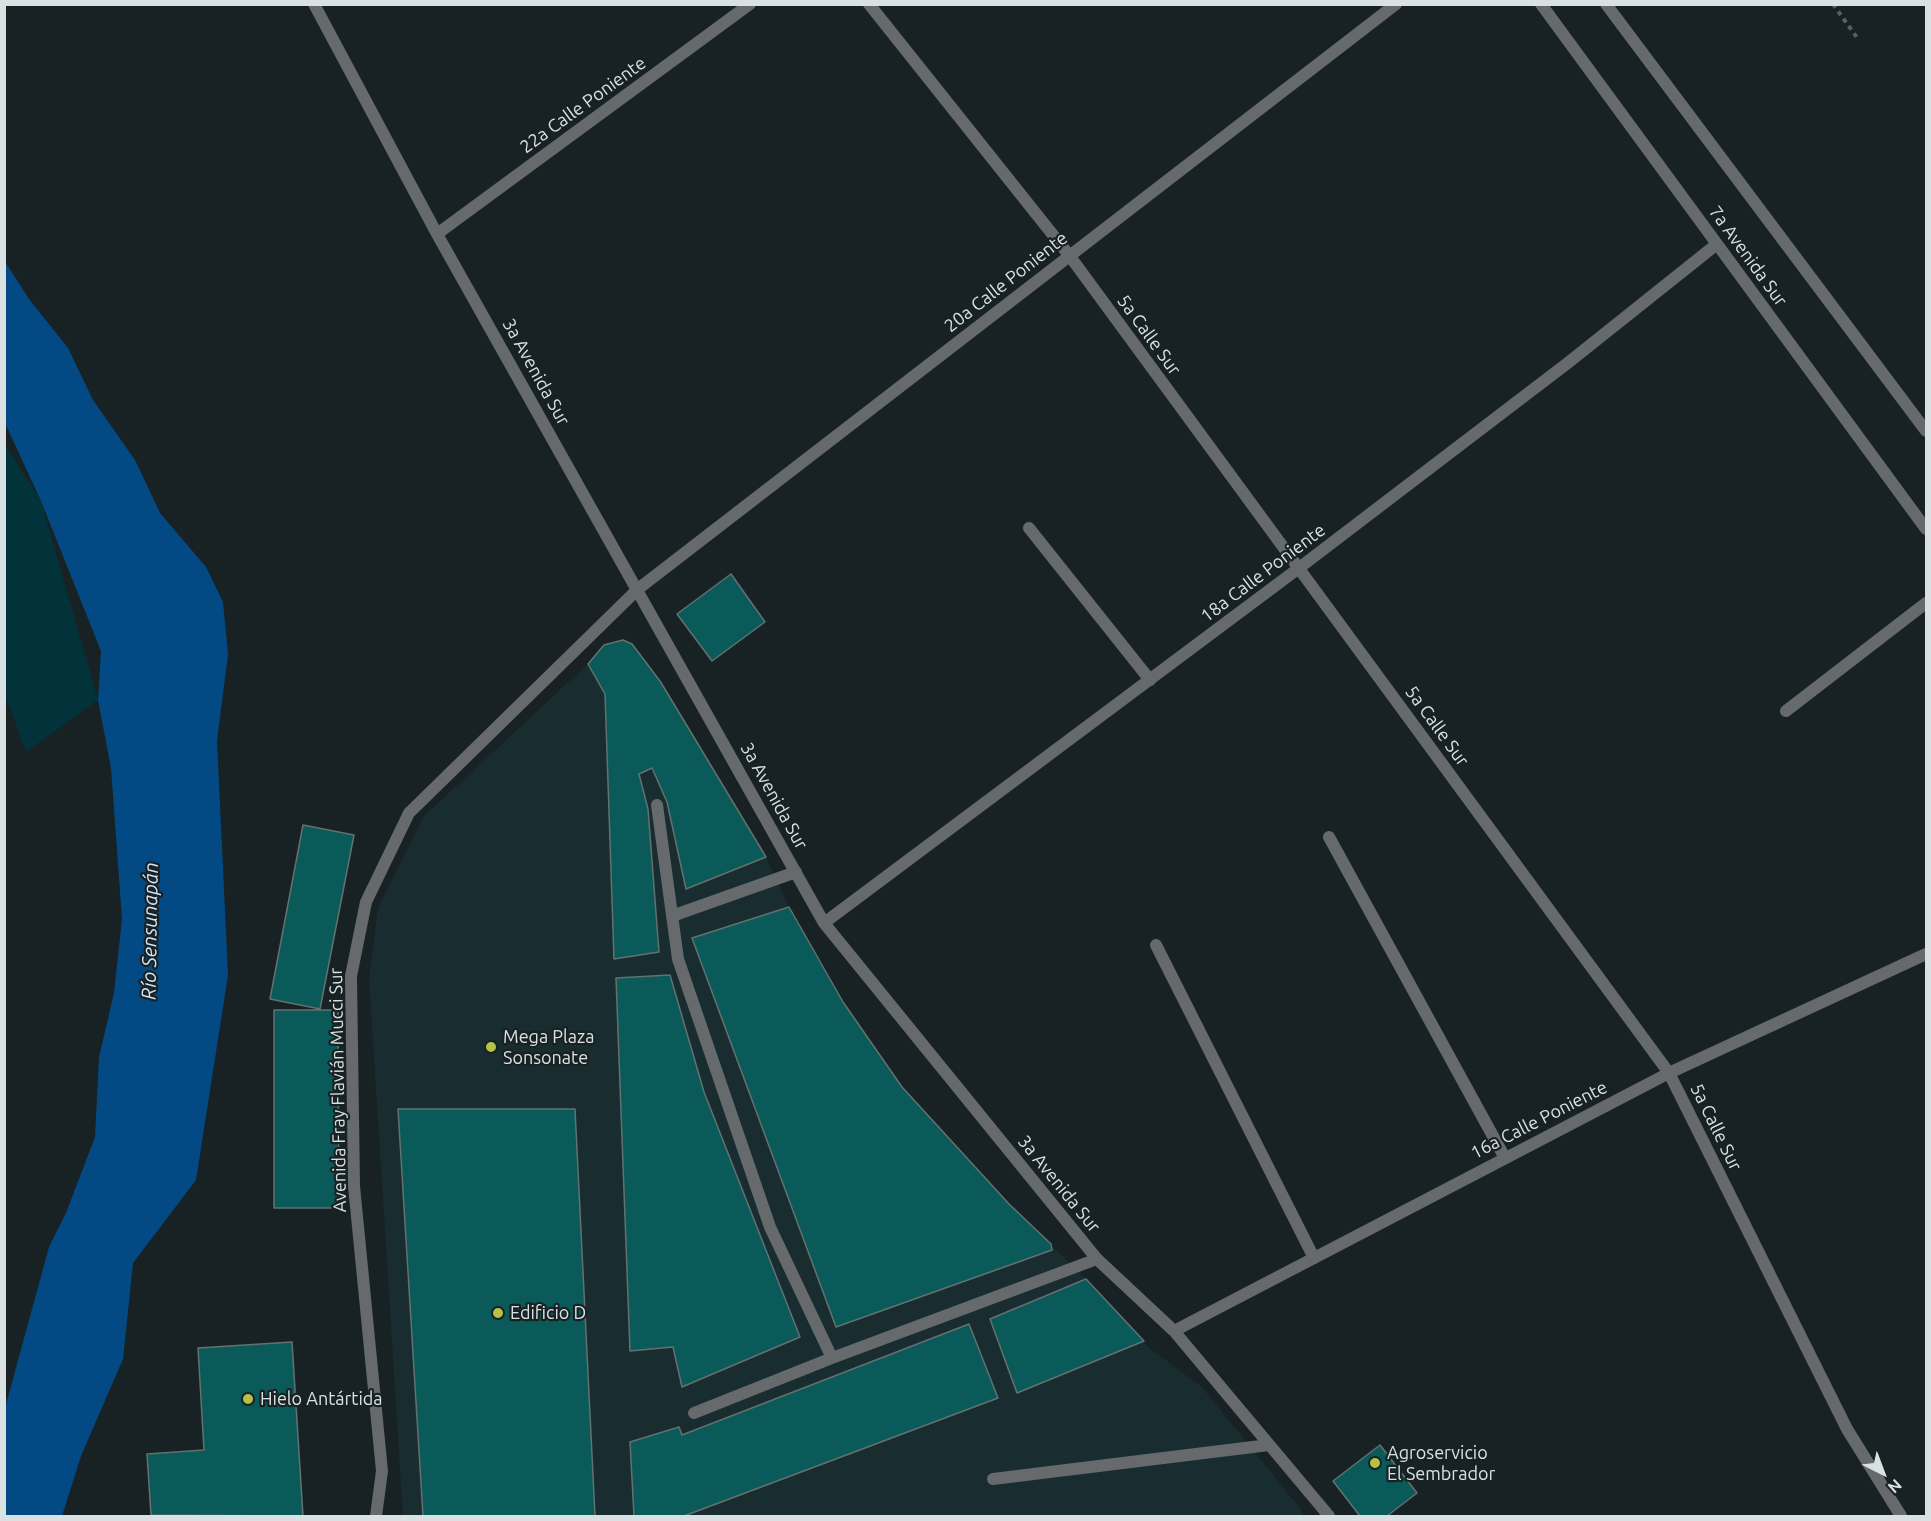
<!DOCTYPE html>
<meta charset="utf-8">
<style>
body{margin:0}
#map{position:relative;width:1931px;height:1521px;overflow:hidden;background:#182224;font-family:Ubuntu,sans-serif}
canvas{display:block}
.frame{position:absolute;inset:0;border:6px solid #dae1e2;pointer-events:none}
.north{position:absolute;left:1853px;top:1443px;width:60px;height:60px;-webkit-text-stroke:4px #182224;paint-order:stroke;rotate:138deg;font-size:16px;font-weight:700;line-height:24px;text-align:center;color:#dae1e2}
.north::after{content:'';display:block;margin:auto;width:21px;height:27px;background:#dae1e2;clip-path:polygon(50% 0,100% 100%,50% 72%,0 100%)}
</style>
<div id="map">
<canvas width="1931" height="1521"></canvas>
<div class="frame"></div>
<div class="north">N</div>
</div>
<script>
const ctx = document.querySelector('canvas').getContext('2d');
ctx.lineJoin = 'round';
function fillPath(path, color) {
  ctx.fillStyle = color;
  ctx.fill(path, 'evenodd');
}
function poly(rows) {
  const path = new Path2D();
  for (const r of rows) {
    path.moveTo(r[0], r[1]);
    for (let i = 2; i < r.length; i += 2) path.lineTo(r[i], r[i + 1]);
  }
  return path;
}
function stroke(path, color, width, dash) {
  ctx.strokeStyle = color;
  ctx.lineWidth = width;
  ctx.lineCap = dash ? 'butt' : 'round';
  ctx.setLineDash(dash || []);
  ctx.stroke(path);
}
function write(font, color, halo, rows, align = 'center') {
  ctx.font = font + ' Ubuntu,sans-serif';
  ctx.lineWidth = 4.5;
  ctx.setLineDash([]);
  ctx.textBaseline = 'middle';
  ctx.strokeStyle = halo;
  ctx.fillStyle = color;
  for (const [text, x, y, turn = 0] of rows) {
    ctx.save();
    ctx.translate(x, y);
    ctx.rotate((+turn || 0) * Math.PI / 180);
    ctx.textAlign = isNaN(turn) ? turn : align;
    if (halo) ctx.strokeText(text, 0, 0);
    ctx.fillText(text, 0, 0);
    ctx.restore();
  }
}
fillPath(poly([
 [623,640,766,857,789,907,843,1002,902,1087,941,1132,1009,1204,1086,1279,1148,1347,1202,1387,1299,1507,1304,1516,403,1516,369,978,378,908,424,816,588,664,604,645]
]), '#192c30');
fillPath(poly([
 [5,444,41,501,98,700,26,752,5,695]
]), '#02323a');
fillPath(poly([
 [4,260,29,299,68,348,93,400,135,460,160,513,206,567,223,602,228,654,217,741,228,975,196,1180,133,1263,123,1359,81,1456,62,1516,5,1516,5,1408,49,1247,66,1213,95,1137,99,1057,114,993,122,919,111,768,98,700,101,651,41,501,5,423]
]), '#034a85');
const building = poly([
 [731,574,765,622,712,661,677,614,731,574],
 [623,640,632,644,660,681,766,857,686,889,667,802,652,768,639,774,648,809,659,952,614,959,605,694,588,664,604,645,623,640],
 [303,825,354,835,320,1009,270,999,303,825],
 [789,907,843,1002,902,1087,1009,1204,1051,1244,1052,1250,836,1327,692,938,789,907],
 [670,975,704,1092,800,1337,682,1387,673,1347,630,1351,616,978,670,975],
 [274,1010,338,1010,339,1208,274,1208,274,1010],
 [398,1109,575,1109,595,1516,423,1516,398,1109],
 [1086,1279,1144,1341,1017,1393,990,1319,1086,1279],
 [969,1324,998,1398,684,1516,634,1516,630,1442,679,1427,682,1435,969,1324],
 [292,1342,303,1516,151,1515,147,1454,204,1450,198,1348,292,1342],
 [1380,1445,1417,1493,1387,1516,1360,1516,1333,1481,1380,1445]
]);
fillPath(building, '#095a58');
stroke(building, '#647170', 1.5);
stroke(poly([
 [1833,4,1858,39]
]), '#576061', 4, [4.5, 4.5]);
stroke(poly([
 [1029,528,1150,680],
 [657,805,678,959,770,1227,832,1358,1097,1259],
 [1329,837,1505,1158],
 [672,916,796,872],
 [1156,945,1314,1258],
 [694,1413,832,1358],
 [993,1479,1269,1445]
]), '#666a6d', 12);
stroke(poly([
 [314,4,437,234,824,923,1097,1259,1174,1331,1329,1516],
 [869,4,1069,255,1669,1073,1847,1429,1901,1516],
 [1541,4,1926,529],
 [1606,4,1926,431],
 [437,234,750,4],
 [1786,711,1926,603],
 [824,923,1299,568,1569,362,1717,244],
 [1174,1331,1669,1073,1926,954],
 [376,1516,382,1471,354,1186,351,976,366,902,409,813,638,589,1396,4]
]), '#666a6d', 12);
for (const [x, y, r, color] of [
 [491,1047,6,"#b8c147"],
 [498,1313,6,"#b8c147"],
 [248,1399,6,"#b8c147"],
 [1375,1463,6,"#b8c147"]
]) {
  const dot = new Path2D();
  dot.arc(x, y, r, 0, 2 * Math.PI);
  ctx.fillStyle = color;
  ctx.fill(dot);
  stroke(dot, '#182224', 2);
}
write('18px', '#dae1e2', '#182224', [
 ["22a Calle Poniente",583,105,-36],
 ["7a Avenida Sur",1748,256,54],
 ["20a Calle Poniente",1006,282,-38],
 ["5a Calle Sur",1149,335,54],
 ["3a Avenida Sur",536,372,61],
 ["18a Calle Poniente",1263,573,-37],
 ["5a Calle Sur",1437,726,54],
 ["3a Avenida Sur",774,796,61],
 ["Avenida Fray Flavián Mucci Sur",338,1090,-91],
 ["16a Calle Poniente",1539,1120,-27],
 ["5a Calle Sur",1716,1127,64],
 ["3a Avenida Sur",1059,1184,51]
]);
write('18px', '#dae1e2', '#182224', [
 ["Mega Plaza",503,1037],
 ["Sonsonate",503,1058],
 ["Edificio D",510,1313],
 ["Hielo Antártida",260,1399],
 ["Agroservicio",1387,1453],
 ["El Sembrador",1387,1474]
], 'left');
write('italic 20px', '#d4e3f5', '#182224', [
 ["Río Sensunapán",150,931,-89]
]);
</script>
